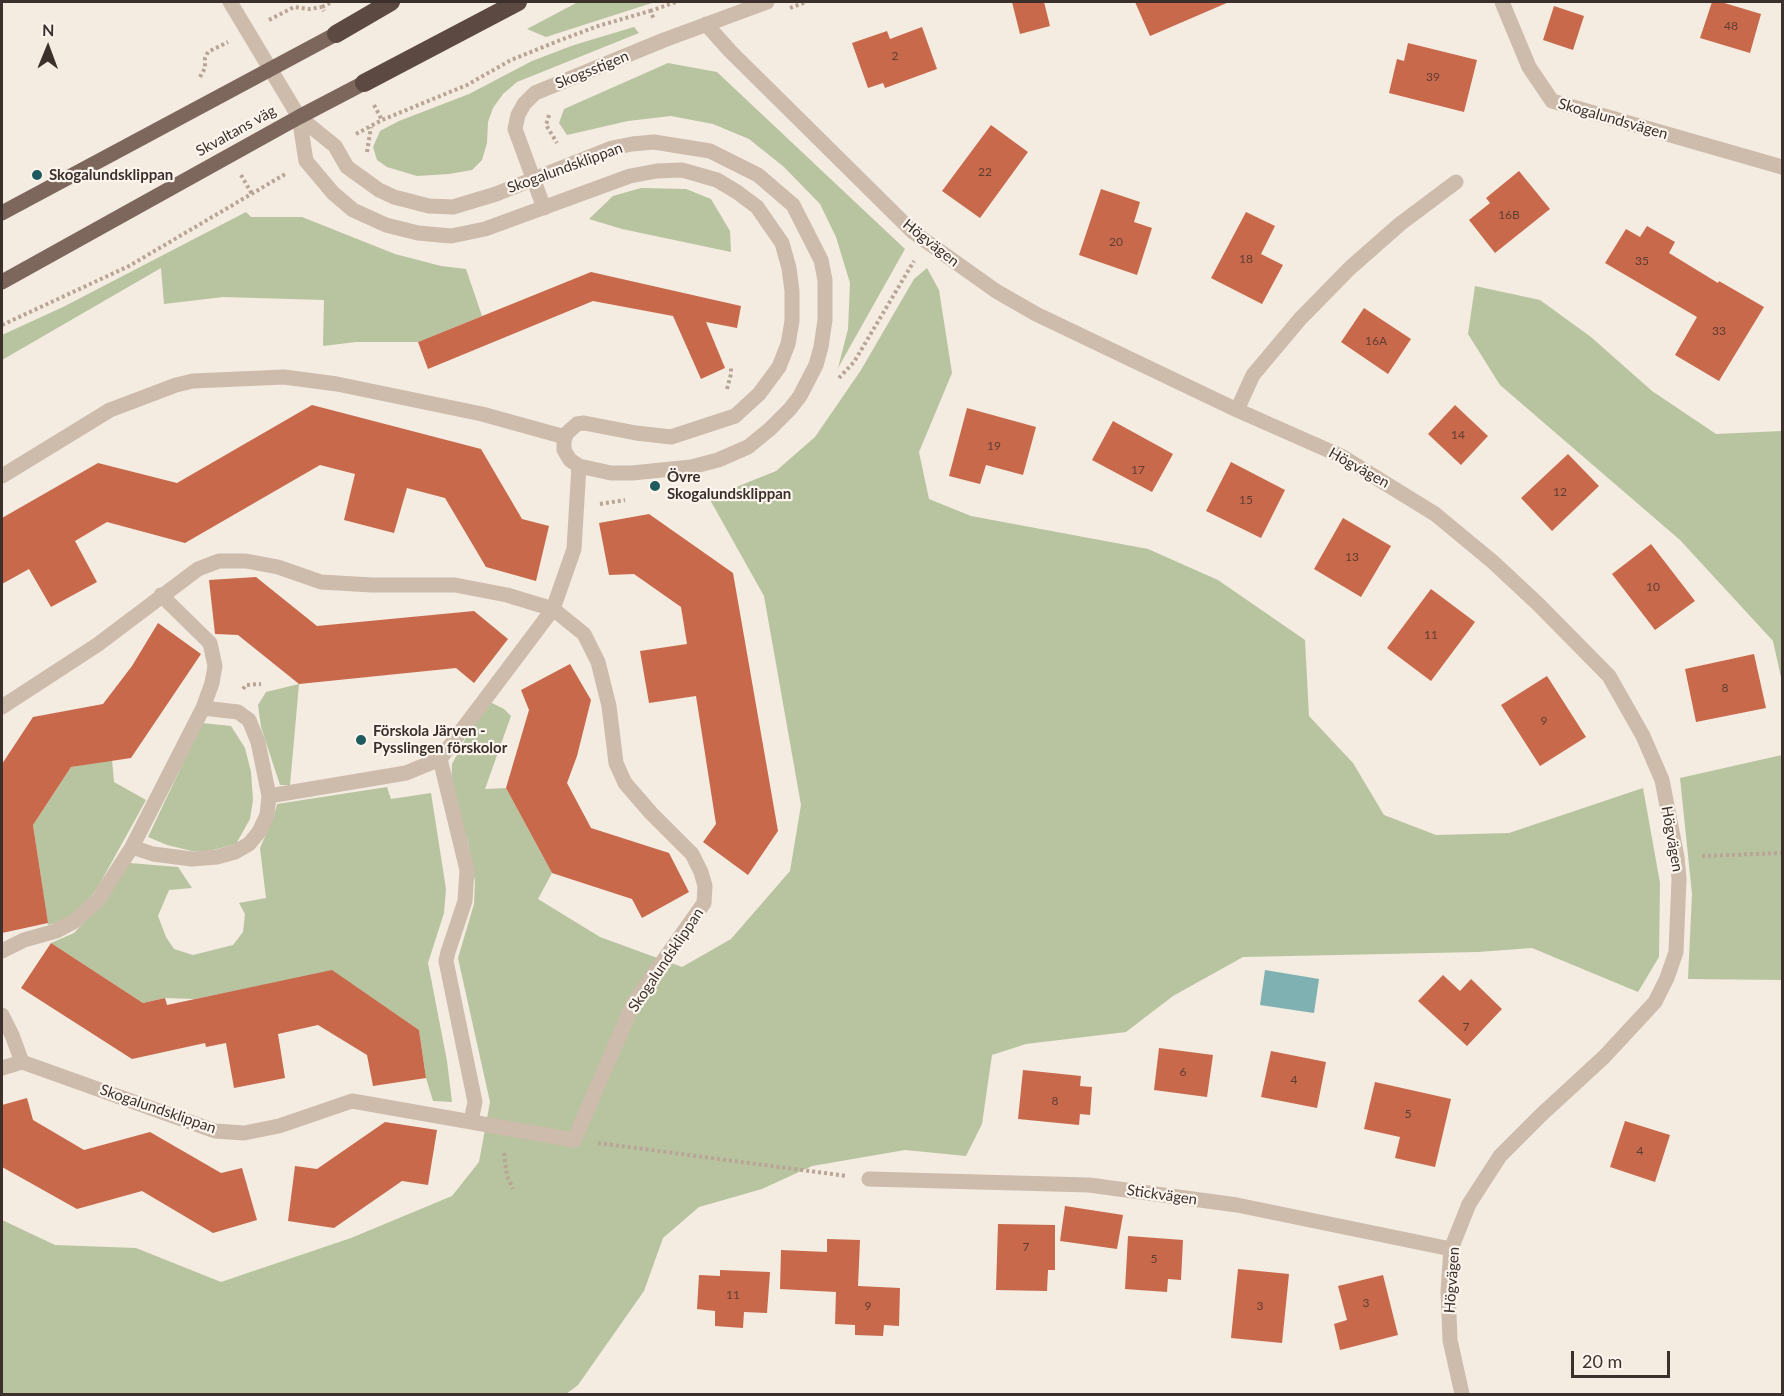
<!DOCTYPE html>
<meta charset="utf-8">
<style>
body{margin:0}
#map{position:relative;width:1784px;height:1396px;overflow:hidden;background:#f4ebe1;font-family:Lato,sans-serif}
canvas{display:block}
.frame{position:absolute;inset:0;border:3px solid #3b302b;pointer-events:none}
.north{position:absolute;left:18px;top:18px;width:60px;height:60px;-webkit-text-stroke:4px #fbf5ee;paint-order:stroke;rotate:1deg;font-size:16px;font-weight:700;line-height:24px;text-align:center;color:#3b302b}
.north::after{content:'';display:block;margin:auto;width:21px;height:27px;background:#3b302b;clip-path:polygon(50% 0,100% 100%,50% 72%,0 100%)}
.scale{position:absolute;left:1571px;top:1351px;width:99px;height:27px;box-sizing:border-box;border:3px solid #3b302b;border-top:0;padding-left:8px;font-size:18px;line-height:21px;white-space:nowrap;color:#3b302b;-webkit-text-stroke:4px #fbf5ee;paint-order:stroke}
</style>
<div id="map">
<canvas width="1784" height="1396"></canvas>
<div class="frame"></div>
<div class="north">N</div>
<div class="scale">20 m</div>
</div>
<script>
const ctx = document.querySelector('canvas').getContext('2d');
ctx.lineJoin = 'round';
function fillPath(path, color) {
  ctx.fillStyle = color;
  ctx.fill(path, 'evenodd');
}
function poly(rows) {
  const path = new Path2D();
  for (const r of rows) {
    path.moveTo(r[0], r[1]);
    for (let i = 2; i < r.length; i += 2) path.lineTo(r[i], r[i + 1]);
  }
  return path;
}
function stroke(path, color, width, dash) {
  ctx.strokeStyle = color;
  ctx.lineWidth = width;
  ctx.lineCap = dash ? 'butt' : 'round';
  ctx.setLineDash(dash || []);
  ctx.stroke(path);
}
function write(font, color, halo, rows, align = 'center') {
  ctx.font = font + ' Lato,sans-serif';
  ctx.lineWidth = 4.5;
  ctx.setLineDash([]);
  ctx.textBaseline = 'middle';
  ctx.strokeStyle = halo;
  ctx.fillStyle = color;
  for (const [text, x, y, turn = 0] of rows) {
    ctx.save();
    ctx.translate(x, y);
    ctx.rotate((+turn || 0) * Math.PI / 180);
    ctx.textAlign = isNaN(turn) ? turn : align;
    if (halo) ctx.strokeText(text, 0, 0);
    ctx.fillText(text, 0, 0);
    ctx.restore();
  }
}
fillPath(poly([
 [578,2,655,2,546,37,527,29],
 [634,27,639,33,517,82,503,94,493,108,488,122,487,143,482,160,472,170,449,174,417,176,387,167,377,160,373,147,380,131,399,121,469,94,532,61,574,45],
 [668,63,717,72,905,249,838,368,848,329,850,283,836,237,820,204,784,167,749,139,713,124,671,116,628,121,567,135,559,123,564,109],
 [641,188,686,189,711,199,730,231,731,252,622,229,589,219,613,196],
 [246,212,251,217,302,217,395,254,441,266,466,269,482,316,418,342,356,342,323,346,324,300,223,297,164,304,161,268,2,360,2,335,63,307],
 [927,268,939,290,952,373,919,452,929,499,971,516,1148,549,1218,580,1305,640,1309,716,1353,763,1384,815,1436,835,1509,833,1643,788,1660,883,1659,957,1638,992,1532,948,1478,952,1243,957,1173,996,1126,1032,1026,1044,992,1055,982,1124,966,1156,905,1150,812,1166,762,1189,699,1207,663,1238,644,1291,578,1385,566,1394,2,1394,2,1220,55,1245,136,1248,221,1282,351,1238,452,1196,479,1162,490,1102,458,958,474,904,475,882,468,842,451,786,452,764,486,700,504,709,511,716,485,789,506,788,552,873,538,899,600,937,682,967,731,939,790,871,801,805,764,596,709,498,776,471,815,437,861,370,914,279],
 [1475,286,1540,300,1591,337,1652,391,1716,434,1782,431,1782,682,1773,641,1680,540,1500,385,1468,334],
 [299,684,290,785,280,785,261,727,258,705,266,692],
 [202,723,231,726,245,748,251,772,253,800,250,819,236,844,209,851,192,851,167,845,148,837],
 [1782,755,1782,980,1688,979,1692,894,1680,778],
 [112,760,114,782,146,800,98,887,84,906,65,921,48,925,33,825,71,767],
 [387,787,391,799,431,793,446,889,444,913,428,963,447,1061,452,1102,433,1101,426,1078,419,1030,332,971,195,999,165,998,143,1003,51,943,74,933,95,911,130,863,178,867,192,888,169,890,158,916,166,937,174,949,193,955,233,945,243,932,245,914,239,903,266,898,260,848,274,816,277,804]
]), '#b8c4a0');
fillPath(poly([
 [1265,970,1319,979,1314,1013,1260,1005]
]), '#7fb0b2');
fillPath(poly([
 [1012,2,1044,2,1050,26,1020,34],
 [1135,2,1229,2,1150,36],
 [1712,2,1721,2,1761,14,1750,53,1700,38],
 [1554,6,1584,16,1573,50,1543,40],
 [922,27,937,69,885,88,883,83,868,88,852,43,887,31,890,39],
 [1408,43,1477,60,1464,112,1389,93,1397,59,1404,61],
 [991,125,1028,152,980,218,942,191],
 [1519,171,1550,209,1495,253,1469,220,1490,203,1486,198],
 [1101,189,1140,202,1134,222,1152,228,1137,275,1079,255],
 [1246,212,1275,226,1261,254,1283,265,1262,304,1211,278],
 [1647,226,1675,242,1669,253,1718,283,1719,281,1764,307,1719,381,1675,355,1697,317,1605,263,1626,229,1640,237],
 [591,272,741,306,737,328,706,322,725,368,701,379,673,316,593,301,428,369,418,342],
 [1364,308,1411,339,1388,374,1341,342],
 [312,405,481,449,522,519,549,526,536,581,486,567,445,498,407,488,394,533,344,520,355,474,320,465,185,543,107,522,75,541,97,582,51,607,29,569,2,584,2,518,98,463,177,483],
 [1455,405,1488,436,1461,465,1428,434],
 [967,408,1036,427,1023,475,986,465,980,484,949,476],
 [1113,421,1173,454,1152,492,1092,460],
 [1568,454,1599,486,1552,531,1521,498],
 [1231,462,1285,490,1261,538,1206,511],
 [649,514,733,573,778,831,748,875,703,842,716,824,696,696,649,703,640,651,687,644,681,607,634,574,609,575,599,523],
 [1343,518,1391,546,1361,597,1314,569],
 [1651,544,1695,601,1655,630,1612,574],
 [256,577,317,626,474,611,508,639,474,683,456,668,299,684,238,635,215,634,209,580],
 [1431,589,1475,622,1431,681,1387,648],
 [158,623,201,654,131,758,71,767,33,825,48,923,2,933,2,764,33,717,103,704,132,666],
 [1754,654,1766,708,1696,722,1685,669],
 [570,664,591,700,577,756,567,783,591,828,669,853,689,892,642,918,632,899,552,873,506,788,529,710,521,690],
 [1547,676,1586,737,1540,766,1501,705],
 [51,943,143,1003,165,998,167,1005,332,970,419,1030,426,1078,373,1086,367,1055,318,1025,278,1034,285,1078,234,1088,226,1043,206,1047,205,1043,132,1059,21,988],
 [1443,975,1460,991,1471,979,1502,1009,1467,1046,1418,1001],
 [1159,1048,1213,1055,1207,1097,1154,1090],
 [1271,1051,1326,1062,1317,1108,1261,1097],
 [1023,1070,1081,1076,1080,1086,1092,1087,1090,1115,1080,1114,1079,1125,1018,1119],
 [1375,1082,1451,1099,1435,1167,1395,1158,1400,1137,1364,1129],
 [27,1098,33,1120,84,1150,150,1132,221,1173,242,1168,257,1220,213,1233,142,1191,77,1209,2,1167,2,1105],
 [1625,1121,1670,1135,1655,1182,1610,1167],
 [385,1122,437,1130,428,1185,402,1181,334,1228,288,1221,295,1166,317,1169],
 [1065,1206,1123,1215,1117,1249,1060,1241],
 [998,1224,1055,1225,1055,1270,1048,1270,1047,1291,996,1290],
 [1128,1236,1183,1240,1181,1280,1168,1279,1167,1292,1125,1289],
 [827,1239,860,1240,858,1286,900,1288,899,1326,884,1325,883,1336,855,1335,855,1325,835,1324,836,1292,780,1289,781,1250,827,1252],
 [1238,1269,1289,1274,1282,1343,1231,1338],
 [720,1270,770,1272,767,1313,744,1312,743,1328,715,1326,715,1311,697,1309,699,1275,720,1276],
 [1383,1275,1398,1335,1340,1350,1334,1324,1347,1320,1338,1286]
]), '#c8694b');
stroke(poly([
 [322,7,332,2],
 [790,8,806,2],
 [650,11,676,2],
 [269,20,294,7,309,9,322,7,324,11],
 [200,77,205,68,205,58,208,52,228,42],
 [374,105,382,120],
 [549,115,546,125,557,143],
 [356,134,382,120,467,85,511,60,558,41,598,26,650,11,654,19],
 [367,152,371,127],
 [241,175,252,194],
 [2,325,129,266,287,173],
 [839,378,854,362,914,261],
 [727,389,731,374,731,366],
 [600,504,625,500],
 [243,689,246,685,261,684],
 [1702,856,1782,853],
 [598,1143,847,1176],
 [504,1153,507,1176,513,1189]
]), '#b9a596', 4, [3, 3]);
stroke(poly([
 [230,2,299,117,335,146,347,167,379,190,394,197,429,206,453,207,496,194,612,148,632,144,654,142,710,151,758,175,793,205,821,260,825,280,825,320,821,347,816,365,800,396,790,409,770,429,748,447,718,460,691,467,632,473,611,473,579,466,570,460,564,450,564,440,567,433,577,424,584,423,636,433,671,437,735,416,759,394,779,367,788,344,792,321,792,291,789,268,782,243,757,207,737,192,717,180,682,170,657,171,630,176,485,229,451,236,418,233,386,225,353,210,333,193,306,161,299,117],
 [1502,2,1529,67,1552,101,1782,167],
 [706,24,730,51,913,232,996,291,1036,314,1237,410,1341,456,1435,514,1493,562,1538,604,1609,676,1643,736,1662,780,1677,857,1679,879,1676,952,1667,978,1655,1002,1604,1057,1541,1115,1500,1156,1469,1204,1451,1249,1448,1291,1450,1340,1462,1394],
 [544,208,515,129,518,115,524,104,535,93,664,40,767,2],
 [1237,410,1253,375,1300,319,1350,268,1400,224,1456,182],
 [2,476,110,410,176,385,193,381,284,377,337,384,482,414,565,437],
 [2,707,97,645,198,569,219,561,246,561,278,567,321,582,372,585,455,585,507,595,553,609,584,634,598,662,609,706,616,763,625,783,651,813,692,854,701,872,705,886,704,903,634,1002,574,1140,352,1101,279,1126,244,1133,215,1131,22,1062,12,1035,2,1015],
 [440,759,467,870,465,901,448,952,446,961,475,1102,471,1121],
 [269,796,406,773,440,759,553,609,574,549,579,466],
 [132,847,153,854,192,859,217,857,235,852,249,844,259,832,267,815,269,796,258,742,249,720,238,712,203,708],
 [2,951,24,940,56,931,75,921,98,900,132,847,203,708,212,683,215,666,210,643,161,595],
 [2,1068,22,1062],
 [869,1179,1089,1185,1237,1205,1451,1249]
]), '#cdbbac', 15);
stroke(poly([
 [2,213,336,34],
 [2,282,299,117,364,83]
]), '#7d675c', 15);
stroke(poly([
 [336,34,391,2],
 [364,83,518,2]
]), '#5c4a42', 18);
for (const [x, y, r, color] of [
 [37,175,6,"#1f5a5e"],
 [655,486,6,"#1f5a5e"],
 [361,740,6,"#1f5a5e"]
]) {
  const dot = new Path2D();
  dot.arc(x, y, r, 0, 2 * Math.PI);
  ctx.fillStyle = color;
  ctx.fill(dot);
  stroke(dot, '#fbf5ee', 2);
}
write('12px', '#5e3e33', null, [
 ["48",1731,26],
 ["2",895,56],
 ["39",1433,77],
 ["22",985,172],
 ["16B",1509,215],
 ["20",1116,242],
 ["18",1246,259],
 ["35",1642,261],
 ["33",1719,331],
 ["16A",1376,341],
 ["14",1458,435],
 ["19",994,446],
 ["17",1138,470],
 ["12",1560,492],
 ["15",1246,500],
 ["13",1352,557],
 ["10",1653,587],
 ["11",1431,635],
 ["8",1725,688],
 ["9",1544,721],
 ["7",1466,1027],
 ["6",1183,1072],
 ["4",1294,1080],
 ["8",1055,1101],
 ["5",1408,1114],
 ["4",1640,1151],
 ["7",1026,1247],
 ["5",1154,1259],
 ["11",733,1295],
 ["3",1366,1303],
 ["9",868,1306],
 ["3",1260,1306]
]);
write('15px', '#3b302b', '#fbf5ee', [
 ["Skogsstigen",592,70,-22],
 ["Skogalundsvägen",1613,119,16],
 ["Skvaltans väg",236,131,-29],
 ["Skogalundsklippan",565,168,-20],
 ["Högvägen",931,243,38],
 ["Högvägen",1359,468,29],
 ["Högvägen",1672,839,80],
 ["Skogalundsklippan",666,960,-56],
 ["Skogalundsklippan",158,1109,19],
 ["Stickvägen",1162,1195,8],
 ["Högvägen",1452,1280,-86]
]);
write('bold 15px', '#3b302b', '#fbf5ee', [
 ["Skogalundsklippan",49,175],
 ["Övre",667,477],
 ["Skogalundsklippan",667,494],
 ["Förskola Järven -",373,731],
 ["Pysslingen förskolor",373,748]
], 'left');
</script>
